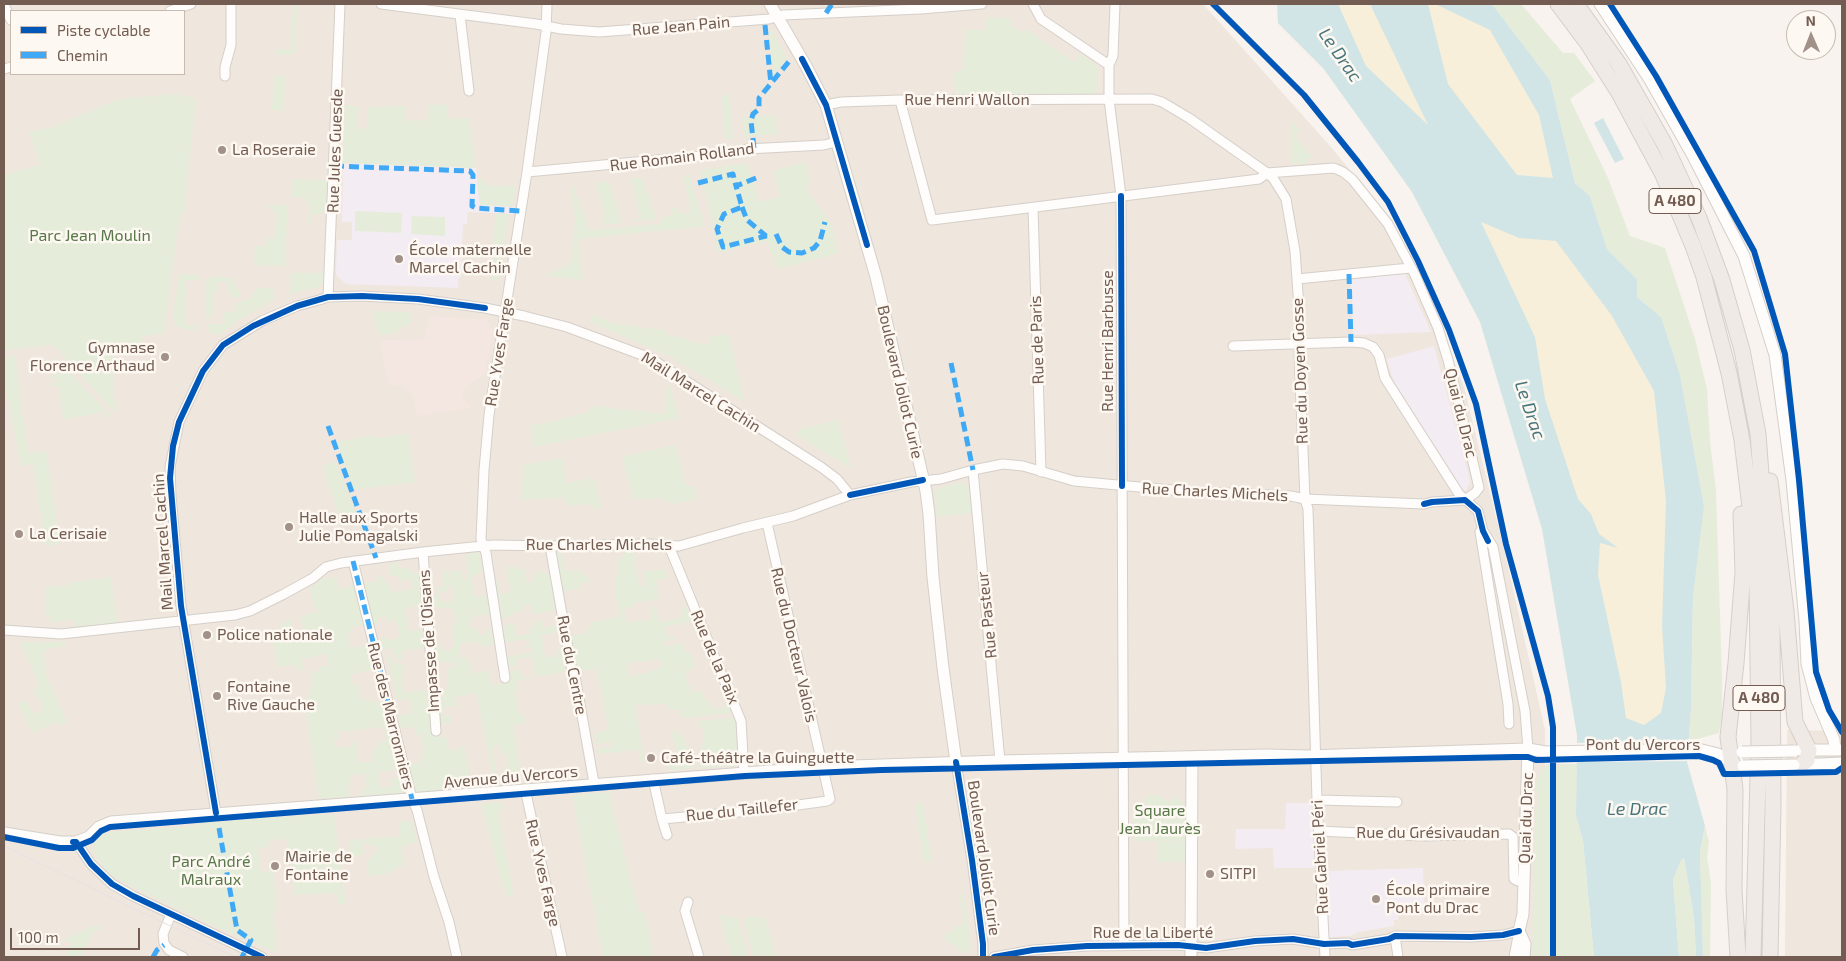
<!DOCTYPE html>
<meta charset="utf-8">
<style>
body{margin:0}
#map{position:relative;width:1846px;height:961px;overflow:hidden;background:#f8f3ee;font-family:"Exo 2",sans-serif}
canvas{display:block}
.frame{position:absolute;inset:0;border:5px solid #735c51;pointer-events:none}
.legend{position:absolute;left:10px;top:10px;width:175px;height:65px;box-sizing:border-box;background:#fdf8f1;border:1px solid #c6bab1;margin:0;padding:6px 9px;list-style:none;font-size:15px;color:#735c51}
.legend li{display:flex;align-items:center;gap:10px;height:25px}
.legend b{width:25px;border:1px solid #c6bab1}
.north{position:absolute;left:1786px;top:10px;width:50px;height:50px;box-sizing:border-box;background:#fdf8f1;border:1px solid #c6bab1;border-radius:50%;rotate:359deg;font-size:14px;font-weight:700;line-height:20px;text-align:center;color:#735c51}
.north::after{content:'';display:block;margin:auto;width:18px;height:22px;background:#a29188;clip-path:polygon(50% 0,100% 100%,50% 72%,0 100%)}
.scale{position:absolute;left:10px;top:928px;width:130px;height:22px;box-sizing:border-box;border:2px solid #735c51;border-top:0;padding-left:6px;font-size:15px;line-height:18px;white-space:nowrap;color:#735c51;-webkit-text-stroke:4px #fdf8f1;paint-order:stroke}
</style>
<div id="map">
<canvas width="1846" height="961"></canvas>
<div class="frame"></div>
<ul class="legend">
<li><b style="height:6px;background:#0057b8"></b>Piste cyclable</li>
<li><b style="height:6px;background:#3fa9f5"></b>Chemin</li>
</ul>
<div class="north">N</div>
<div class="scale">100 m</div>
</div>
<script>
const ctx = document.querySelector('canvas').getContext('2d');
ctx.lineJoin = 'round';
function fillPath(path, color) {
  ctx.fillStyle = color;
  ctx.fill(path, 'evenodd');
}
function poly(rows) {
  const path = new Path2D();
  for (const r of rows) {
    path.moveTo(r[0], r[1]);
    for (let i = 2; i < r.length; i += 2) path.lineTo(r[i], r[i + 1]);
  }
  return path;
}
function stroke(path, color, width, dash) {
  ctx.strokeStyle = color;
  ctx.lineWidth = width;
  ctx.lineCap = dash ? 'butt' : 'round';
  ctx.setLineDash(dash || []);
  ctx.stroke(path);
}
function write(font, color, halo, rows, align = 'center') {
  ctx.font = font + ' "Exo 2",sans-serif';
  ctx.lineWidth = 5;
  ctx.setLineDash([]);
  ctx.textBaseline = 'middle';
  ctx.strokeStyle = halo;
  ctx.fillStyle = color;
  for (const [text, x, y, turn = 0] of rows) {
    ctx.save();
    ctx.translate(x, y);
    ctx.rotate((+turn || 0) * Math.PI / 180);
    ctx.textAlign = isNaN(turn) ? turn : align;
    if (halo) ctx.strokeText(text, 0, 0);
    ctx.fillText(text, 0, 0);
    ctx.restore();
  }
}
fillPath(poly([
 [4,4,1203,4,1330,146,1387,215,1427,292,1464,387,1506,558,1545,730,1546,957,4,957],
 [11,11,184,11,184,74,11,74],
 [1787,730,1842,731,1842,957,1785,957]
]), '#efe6dd');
fillPath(poly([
 [428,316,487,319,493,331,485,375,470,383,462,396,472,408,416,416,412,397,403,385,389,386,379,340,425,339]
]), '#f4e6e0');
fillPath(poly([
 [343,163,476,168,480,205,514,207,513,214,468,212,467,224,463,224,461,276,458,279,458,288,346,284,336,275,337,240,353,240,352,239,352,222,342,222],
 [1405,274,1431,332,1355,335,1353,333,1351,280,1378,277,1380,275],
 [1434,346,1469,476,1470,482,1466,491,1463,490,1393,380,1387,359],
 [1286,803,1314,803,1317,868,1274,868,1273,848,1235,849,1236,829,1285,829],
 [1423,868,1425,912,1398,914,1398,920,1394,920,1394,926,1359,932,1351,936,1329,937,1327,871]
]), '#f4ecf3');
fillPath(poly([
 [293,4,297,4,295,52,291,55,275,54,274,50,291,49],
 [1492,4,1521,4,1563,53,1574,53,1595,81,1570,99,1608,178,1630,236,1665,248,1695,339,1707,389,1710,441,1716,491,1722,678,1722,717,1719,733,1697,739,1688,739,1691,708,1693,597,1661,317,1637,297,1637,279,1607,249,1590,196,1575,183,1550,80],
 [1009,17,1012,25,1019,31,1025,30,1029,31,1074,62,1081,53,1097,66,1098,89,1091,95,972,97,958,95,953,82,953,73,965,68,961,59,966,57,964,51,965,30,977,29,986,31,985,19],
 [769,27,770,27,787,58,773,77],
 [274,76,285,76,284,111,272,110],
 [175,94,196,98,184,214,180,214,164,334,141,336,141,351,115,350,113,401,118,402,118,404,113,411,53,345,4,350,4,175,40,165,29,132,48,128,48,129,119,99],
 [724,94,729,95,730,99,733,139,725,139,722,97],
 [446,104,449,119,469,118,476,168,343,163,345,105,359,107,358,128,367,129,368,107,405,106,407,121,428,120,429,105],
 [772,115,776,118,777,134,744,137,742,117],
 [1291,120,1300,131,1295,136,1313,158,1307,159,1308,163,1291,164],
 [806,162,811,183,806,184,808,191,831,223,839,253,778,269,767,241,718,253,700,170,748,163,759,202,780,197,773,171],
 [689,174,705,226,580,239,578,240,583,280,548,276,549,273,567,265,572,259,575,221,571,185,573,185,590,230,660,224,662,218,673,214,671,208,676,207,679,213,684,214,689,212,689,200,683,176],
 [642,178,657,219,630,221,639,218,637,211,639,210,630,179],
 [291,179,327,180,327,210,321,213,312,215,312,224,308,224,309,204,303,197,291,197],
 [477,180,486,180,486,185,516,186,512,206,480,205],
 [609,182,623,223,601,225,601,223,605,221,603,215,605,214,595,183],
 [269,204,288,205,285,266,254,265,255,246,266,246,266,239,274,239,276,210,269,210],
 [355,211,402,213,401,233,355,231],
 [495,213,509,214,500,276,492,282],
 [412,216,445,217,445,236,411,234],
 [291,273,324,273,324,283,317,288,308,289,290,295],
 [179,274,200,275,199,280,186,280,185,325,198,325,197,328,192,330,180,328,175,324,173,318],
 [218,276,233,279,241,296,233,298,228,292,228,282,218,282,217,293,213,294,213,314,205,320,206,279],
 [257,288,274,288,273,300,238,320,229,328,217,335,209,333,208,324,223,324,224,312,234,312,235,304,250,298],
 [372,311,412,312,411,321,407,327,400,327,396,333,379,335],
 [592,315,616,324,665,330,667,335,689,339,689,342,710,344,710,336,729,334,744,401,669,356,590,322],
 [15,356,28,453,45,451,45,454,47,454,60,544,45,546,33,464,21,466,4,378,4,358],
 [55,356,111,416,107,419,106,413,102,414,101,411,98,411,98,414,63,419,59,386,52,387,52,383,58,381,58,379,52,379,51,375,57,374],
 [667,385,670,386,679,418,533,447,530,424,538,425,586,413,593,406,665,414],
 [838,420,851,468,797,436,797,430],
 [409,434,415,482,353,490,336,442,374,435,374,438],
 [675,445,686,486,693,486,697,499,671,505,669,501,663,502,662,497,649,500,640,498,633,500,622,457],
 [563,458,566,483,594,478,601,507,594,509,592,504,583,505,566,505,565,497,521,500,523,465],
 [336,461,356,513,340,519,322,466],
 [959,482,969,486,970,488,972,513,937,517,934,490],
 [559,551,559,554,562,554,564,570,582,571,585,576,588,576,590,582,580,583,581,588,561,592,555,554],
 [624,551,634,551,639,587,645,586,643,572,665,569,669,578,656,580,659,599,633,603,633,607,624,609,626,623,652,619,651,607,656,606,659,622,677,619,681,615,681,609,686,606,693,621,665,627,666,634,668,636,673,635,674,640,664,641,664,646,684,643,685,653,691,653,695,665,693,669,686,670,687,685,690,686,691,692,701,691,703,693,704,700,709,699,711,709,723,708,728,700,735,713,681,718,679,709,669,710,668,704,635,705,644,761,640,761,639,750,598,754,597,748,612,746,612,742,596,744,594,733,608,730,597,669,583,671,582,668,574,669,569,640,572,639,571,635,586,634,586,630,590,629,589,623,620,617,616,599,615,577,618,576,616,563,622,558],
 [661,659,662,667,650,670,648,673,630,676,627,663],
 [480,552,482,570,479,574,471,576,474,597,486,595,490,614,472,616,472,622,468,623,469,628,476,628,480,635,485,634,485,630,491,629,494,644,482,646,475,641,461,643,461,646,459,647,461,659,469,659,472,673,489,671,491,686,508,682,507,672,519,670,520,674,524,677,534,676,536,673,531,657,517,659,518,666,506,667,504,658,533,651,532,647,526,648,525,645,530,644,529,639,502,643,500,627,514,623,516,636,530,634,530,627,535,626,534,621,542,620,544,628,560,624,561,631,542,635,545,658,557,656,557,650,564,648,568,671,517,680,519,690,515,692,520,715,524,716,526,723,513,724,522,783,502,785,500,772,508,771,508,764,506,753,500,753,499,745,494,746,494,750,492,750,496,773,495,781,493,778,476,692,463,696,456,696,457,706,444,707,444,716,451,716,451,723,442,723,437,720,437,690,448,689,447,668,455,667,456,663,433,662,433,644,439,646,444,651,450,651,454,647,452,631,455,619,454,609,431,607,431,595,439,594,440,602,453,601,453,587,447,587,447,592,439,593,438,587,443,586,443,571,450,571,449,577,452,576,452,571,462,570,461,577,463,579,468,579,466,554],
 [547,556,550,556,558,609,538,614,532,613,531,605,524,606,524,610,513,612,513,615,503,619,497,617,493,582,499,581,501,594,510,593,506,567,517,567,518,570,525,569,527,582,533,582,536,573,541,571,547,574,549,573],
 [398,562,399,568,408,567,411,573,422,572,426,619,419,619,418,606,406,608,408,631,425,630,427,663,426,663,424,648,407,650,402,652,403,659,398,659,390,648,380,651,377,640,388,638,391,640,397,639,397,636,400,635,395,620,387,622,386,616,378,618,377,624,373,625,364,583,377,581,377,577,382,576,384,580,390,585,391,592,413,589,411,577,411,579,400,580,397,576,391,576,389,564],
 [325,576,326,579,336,577,339,589,355,586,365,625,351,627,352,632,348,634,350,648,370,645,375,669,352,674,353,686,359,685,361,699,369,699,370,702,382,701,399,769,379,772,379,787,391,787,391,779,402,777,406,792,362,797,361,790,366,789,365,774,350,775,351,787,348,786,350,797,319,799,304,702,308,697,313,672,320,670,319,667,325,665,326,668,328,667,327,654,302,659,303,669,298,671,297,665,277,667,273,638,275,636,281,635,279,624,291,619,293,634,304,633,301,615,316,612,318,614,317,607,314,608,310,589],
 [384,727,387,741,381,742,372,753,373,762,359,763,356,737,352,746,341,748,341,746,335,747,334,740,339,739,338,732],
 [111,577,117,623,75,627,74,620,50,622,49,616,45,616,46,587,69,585,69,583],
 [20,642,66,642,66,646,43,650,47,677,67,722,58,726,56,722,32,733,19,704,26,700,33,714,43,709,37,696,35,696,33,692,39,686],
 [387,655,390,655,394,662,404,665,404,676,402,676,403,692,431,690,435,737,443,735,444,738,447,738,449,751,457,750,457,747,464,747,473,786,413,793,406,764,420,763,424,752,420,739,423,738,423,734,416,736,414,727,401,729,398,715,411,714,410,699,397,700],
 [730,718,735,719,739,766,699,768,698,757,704,740,704,732,697,721],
 [678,730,679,737,685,737,686,745,693,752,694,768,669,771,669,766,679,762,671,732],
 [1547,764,1577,764,1576,816,1583,841,1594,957,1532,957,1535,816,1538,801,1535,784,1541,771],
 [609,792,639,911,644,911,654,957,603,957,572,795],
 [1159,795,1169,802,1174,796,1185,804,1186,841,1133,841,1133,806,1145,806,1145,796],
 [502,802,503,809,498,810,514,896,506,897,481,804],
 [923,802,932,861,923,862,915,804],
 [334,814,346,903,338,905,336,893,294,895,287,839,270,841,270,847,258,849,261,872,273,870,277,910,273,911,277,953,192,916,119,880,111,875,98,861,93,851,94,844,98,837,105,833,113,832,192,826,204,822,241,819],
 [412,821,417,842,401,847,405,864,391,872,369,877,367,861,376,852,377,847,363,843,363,855,351,856,349,840,400,836,399,822],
 [1705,826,1709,842,1707,857,1711,883,1710,957,1703,957,1701,905,1700,852],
 [1158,842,1185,842,1185,862,1158,862],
 [1684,858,1694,919,1696,957,1679,957,1673,880,1681,860],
 [960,894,964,894,971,948,965,954,944,938,947,933,950,933,954,927,964,925],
 [719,915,738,918,748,957,731,957],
 [746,917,765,917,777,957,753,957,744,919],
 [95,925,102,929,101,931,95,929,81,957,65,957,72,943,64,939]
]), '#e6ecda');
fillPath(poly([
 [1277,4,1492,4,1550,80,1575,183,1590,196,1607,249,1637,279,1637,297,1661,317,1680,375,1704,506,1693,597,1691,708,1687,762,1705,826,1700,852,1703,957,1696,957,1694,919,1684,858,1681,860,1673,880,1679,957,1594,957,1583,841,1576,816,1577,735,1542,529,1480,322,1412,192,1323,68,1278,23]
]), '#f7efda');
fillPath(poly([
 [1277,4,1338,4,1366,66,1428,125,1370,4,1428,4,1448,84,1517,175,1553,178,1539,115,1490,30,1435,4,1492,4,1550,80,1575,183,1590,196,1607,249,1637,279,1637,297,1661,317,1680,375,1704,506,1693,597,1691,708,1687,762,1705,826,1700,852,1703,957,1696,957,1694,919,1684,858,1681,860,1673,880,1679,957,1594,957,1583,841,1576,816,1577,735,1542,529,1480,322,1412,192,1323,68,1278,23],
 [1481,222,1519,238,1556,241,1612,316,1654,391,1666,501,1662,626,1666,688,1661,713,1644,725,1626,718,1621,682,1598,575,1600,543,1618,548,1599,534,1591,514,1578,499,1545,399,1535,337],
 [1603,118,1624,159,1615,163,1594,123]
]), '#d2e5e6');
fillPath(poly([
 [1690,740,1689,761,1574,762,1575,743]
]), '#f8f3ee');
const minor = poly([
 [381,4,536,24,561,29,599,32,769,19,783,15,921,9,982,4],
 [1033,4,1041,19,1109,65],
 [1115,4,1113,56,1109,65,1109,99,1121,196,1124,946],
 [4,5,11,20],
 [170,11,191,4],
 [460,15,469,91],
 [4,69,11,67],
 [225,76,225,67,231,45,231,4],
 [826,105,841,102,900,100,1152,99,1162,102,1189,118,1267,173,1273,178,1286,199,1295,251,1301,336,1299,353,1301,402,1305,499,1308,509,1317,800,1325,957],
 [527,172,734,153,747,149,824,145,836,142],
 [1033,208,1041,472],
 [1297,279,1410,268],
 [328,297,340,4],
 [1233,346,1351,342,1364,343,1373,347,1379,355,1385,378,1459,494,1478,511,1483,531,1493,547,1525,711,1528,749],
 [973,470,1000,761],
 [1480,532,1508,704,1509,724],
 [550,546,572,671,575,676,594,783],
 [669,546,741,721,744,773],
 [423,552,436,731],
 [353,561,412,799,417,810,434,877,449,922,457,957],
 [4,630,61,634,235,615,250,611,284,594,313,578,326,567,341,563,423,552,493,545,550,546,649,544,679,546,743,528,793,516,850,495,911,482,941,479,973,470,1003,464,1023,466,1074,481,1183,491,1291,496,1305,499,1424,504,1432,502,1465,500,1475,493,1479,488,1472,458,1448,360,1438,328,1415,275,1388,224,1352,179,1343,172,1334,168,1267,173,1259,179,932,220,900,100],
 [505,678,486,553,481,539,484,470,489,415,527,172,546,32,547,4],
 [956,762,972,860,983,944,983,957],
 [653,779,662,819,762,810,827,801,830,799,767,523],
 [525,789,562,957],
 [1317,800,1397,802],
 [216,813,181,606,171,495,170,467,179,422,203,371,223,345,262,321,297,306,319,300,328,297,362,296,418,299,485,308,524,316,567,327,650,358,821,467,837,479,850,495],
 [662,819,667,835],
 [1319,831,1423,836,1509,834,1513,837,1514,879,1518,881,1524,881],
 [76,842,91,864,112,884,133,896,262,957],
 [688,902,685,911,699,957],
 [171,914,163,934,164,943,169,950,183,957],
 [1395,936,1398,957],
 [994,957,1033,950,1087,946,1178,945,1206,948,1255,941,1293,939,1324,944,1348,943,1352,945,1389,939,1395,936,1471,937,1503,935,1519,931],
 [1514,957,1519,931]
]);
const tertiary = poly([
 [770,4,806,66,826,105,876,277,926,491,929,514,933,577,943,668,956,762],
 [1600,4,1650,80,1693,156,1744,256,1775,355,1792,480,1805,621,1807,664,1816,698,1834,740,1835,750],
 [1800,750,1842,750],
 [1797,765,1842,763],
 [4,833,60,842,76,842,89,837,99,827,111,822,823,767,1000,761,1267,755,1306,756,1528,749,1546,752,1698,749,1718,754,1735,764],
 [1191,957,1192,757],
 [1524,957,1525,944,1519,931,1523,914,1528,749]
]);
const motorway = poly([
 [1558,4,1588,44,1619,93,1663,175,1693,246,1704,277,1729,373,1742,440,1756,558,1757,581,1759,741,1753,957],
 [1576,4,1619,64,1665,145,1699,218,1722,280,1742,350,1758,434,1772,620,1773,805,1770,957],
 [1770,481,1786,611,1795,722,1809,750,1807,760,1801,765],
 [1738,957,1734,890,1735,789,1728,737,1736,663,1743,572,1741,514]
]);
stroke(minor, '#d5cfc9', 11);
stroke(tertiary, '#d5cfc9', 13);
stroke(motorway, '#d6cec9', 17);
stroke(minor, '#fefdfc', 9);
stroke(tertiary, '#fefdfc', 11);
stroke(motorway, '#f0eae7', 15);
stroke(poly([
 [4,846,235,957]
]), '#e5e3e6', 1);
const tertiaryBridge = poly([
 [1742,752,1794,751],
 [1743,766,1794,765]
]);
stroke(tertiaryBridge, '#d5cfc9', 13, []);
stroke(tertiaryBridge, '#fefdfc', 11);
stroke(poly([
 [826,13,832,4],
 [765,25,771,84],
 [754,148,751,121,753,114,759,109,759,98,791,59],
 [334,166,470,171,473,175,472,206,476,208,520,211],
 [756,178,736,186,742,207,724,214,717,229,723,247,766,236],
 [698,183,733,174,736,186],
 [742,207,747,220,766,236,770,236],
 [776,234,782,247,789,252,802,253,814,248,820,241,825,222],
 [1349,274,1351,342],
 [951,363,973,470],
 [328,426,376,558],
 [353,561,412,799],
 [219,828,237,930,251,940,242,957],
 [153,957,157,950,164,945]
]), '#3fa9f5', 5, [10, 5]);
stroke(poly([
 [1213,4,1304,95,1358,162,1388,202,1418,261,1449,330,1476,404,1506,544,1548,696,1553,727,1553,957],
 [1610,4,1656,76,1754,251,1785,354,1799,480,1816,672,1829,710,1842,732],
 [802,59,826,105,867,245],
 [1121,196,1122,486],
 [850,495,923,480],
 [1424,504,1432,502,1465,500,1478,511,1483,531,1488,541],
 [956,762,972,860,983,944,983,957],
 [216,813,181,606,170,478,173,446,179,422,203,371,223,345,253,326,297,306,328,297,362,296,418,299,485,308],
 [4,837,59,848,73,848,92,840,101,831,110,827,745,776,881,770,1514,757,1528,757,1536,760,1699,756,1713,760,1719,763,1724,774,1733,774,1836,772,1842,768],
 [73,842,76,842,91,864,112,884,133,896,262,957],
 [994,957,1033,950,1087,946,1178,945,1206,948,1255,941,1293,939,1324,944,1348,943,1352,945,1389,939,1395,936,1471,937,1503,935,1519,931]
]), '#0057b8', 6);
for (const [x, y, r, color] of [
 [222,150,5,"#a29188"],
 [399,259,5,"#a29188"],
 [165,357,5,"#a29188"],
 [289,527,5,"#a29188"],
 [19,534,5,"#a29188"],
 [207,635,5,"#a29188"],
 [217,696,5,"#a29188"],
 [651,758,5,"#a29188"],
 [275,866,5,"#a29188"],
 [1210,874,5,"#a29188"],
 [1376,899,5,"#a29188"]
]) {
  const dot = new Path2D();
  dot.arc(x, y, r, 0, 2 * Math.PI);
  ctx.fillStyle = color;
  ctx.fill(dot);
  stroke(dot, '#fdf8f1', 2);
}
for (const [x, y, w] of [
 [1675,201,52],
 [1759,698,52]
]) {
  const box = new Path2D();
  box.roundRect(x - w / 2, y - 12.5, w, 25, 4);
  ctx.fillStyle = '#fdf8f1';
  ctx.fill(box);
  stroke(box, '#735c51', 1);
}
write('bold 15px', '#735c51', null, [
 ["A 480",1675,201],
 ["A 480",1759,698]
]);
write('16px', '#735c51', '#fdf8f1', [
 ["Rue Jean Pain",681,26,-5],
 ["Rue Henri Wallon",967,100],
 ["Rue Jules Guesde",335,151,-88],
 ["Rue Romain Rolland",682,157,-7],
 ["Rue de Paris",1037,340,-92],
 ["Rue Henri Barbusse",1108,341,-90],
 ["Rue Yves Farge",499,352,-81],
 ["Rue du Doyen Gosse",1300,371,-92],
 ["Boulevard Joliot Curie",900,382,77],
 ["Mail Marcel Cachin",701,392,32],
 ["Quai du Drac",1461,413,76],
 ["Rue Charles Michels",1215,492,3],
 ["Mail Marcel Cachin",163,542,-94],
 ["Rue Charles Michels",599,545],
 ["Rue Pasteur",987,615,-96],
 ["Impasse de l'Oisans",429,641,-94],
 ["Rue du Docteur Valois",794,645,77],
 ["Rue de la Paix",715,657,67],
 ["Rue du Centre",572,665,79],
 ["Rue des Marronniers",391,716,76],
 ["Pont du Vercors",1643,745],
 ["Avenue du Vercors",511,777,-5],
 ["Rue du Taillefer",742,810,-6],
 ["Quai du Drac",1526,818,-88],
 ["Rue du Grésivaudan",1428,833],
 ["Rue Gabriel Péri",1320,857,-93],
 ["Boulevard Joliot Curie",984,858,82],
 ["Rue Yves Farge",543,873,77],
 ["Rue de la Liberté",1153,933]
]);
write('16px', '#735c51', '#fdf8f1', [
 ["La Roseraie",232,150],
 ["École maternelle",409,250],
 ["Marcel Cachin",409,268],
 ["Gymnase",155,348,"right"],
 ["Florence Arthaud",155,366,"right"],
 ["Halle aux Sports",299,518],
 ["Julie Pomagalski",299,536],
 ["La Cerisaie",29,534],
 ["Police nationale",217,635],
 ["Fontaine",227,687],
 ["Rive Gauche",227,705],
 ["Café-théâtre la Guinguette",661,758],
 ["Mairie de",285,857],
 ["Fontaine",285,875],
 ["SITPI",1220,874],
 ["École primaire",1386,890],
 ["Pont du Drac",1386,908]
], 'left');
write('16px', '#58784a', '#fdf8f1', [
 ["Parc Jean Moulin",90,236],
 ["Square",1160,811],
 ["Jean Jaurès",1160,829],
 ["Parc André",211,862],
 ["Malraux",211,880]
]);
write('italic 18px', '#49767d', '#fdf8f1', [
 ["Le Drac",1340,55,55],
 ["Le Drac",1530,410,71],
 ["Le Drac",1637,809]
]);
</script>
